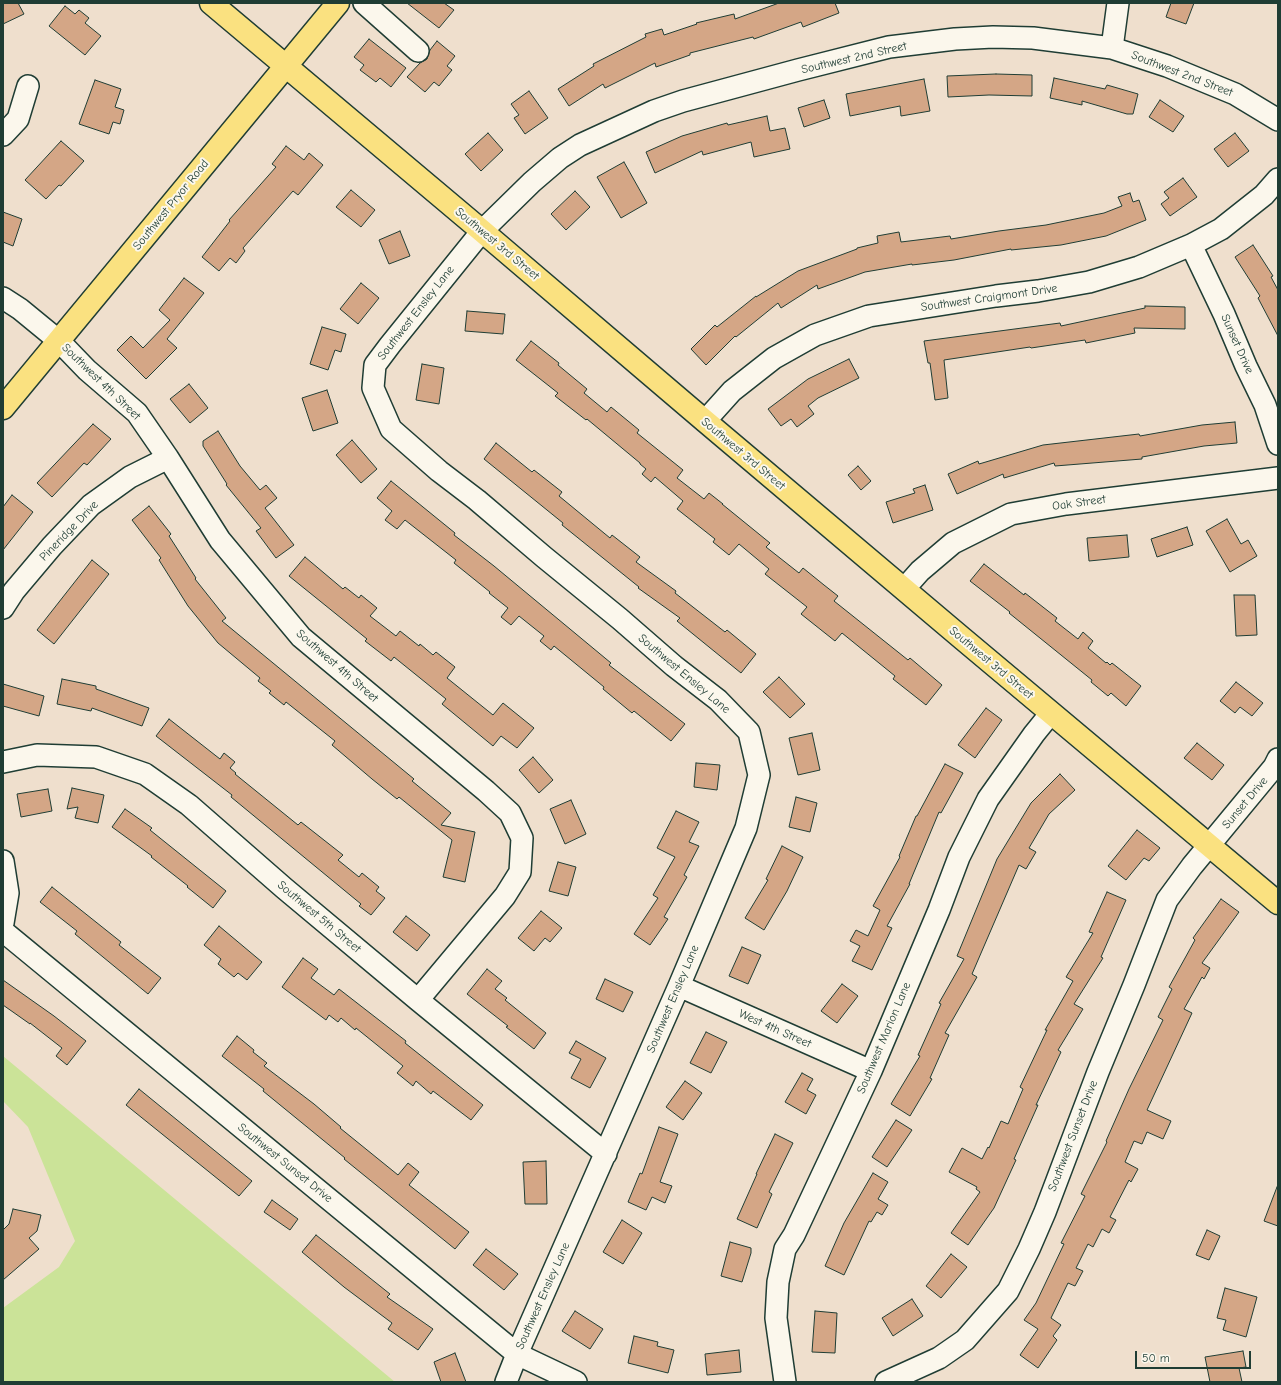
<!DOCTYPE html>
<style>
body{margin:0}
#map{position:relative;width:1281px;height:1385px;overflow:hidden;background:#efdfcd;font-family:"Comic Neue",sans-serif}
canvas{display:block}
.frame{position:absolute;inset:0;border:4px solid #1f3d34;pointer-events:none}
.scale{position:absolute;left:1135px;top:1351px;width:116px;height:18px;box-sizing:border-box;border:2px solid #1f3d34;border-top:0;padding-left:5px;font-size:12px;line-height:14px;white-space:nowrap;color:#1f3d34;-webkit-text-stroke:3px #fbf7ec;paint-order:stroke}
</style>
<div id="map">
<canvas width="1281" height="1385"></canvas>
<div class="frame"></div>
<div class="scale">50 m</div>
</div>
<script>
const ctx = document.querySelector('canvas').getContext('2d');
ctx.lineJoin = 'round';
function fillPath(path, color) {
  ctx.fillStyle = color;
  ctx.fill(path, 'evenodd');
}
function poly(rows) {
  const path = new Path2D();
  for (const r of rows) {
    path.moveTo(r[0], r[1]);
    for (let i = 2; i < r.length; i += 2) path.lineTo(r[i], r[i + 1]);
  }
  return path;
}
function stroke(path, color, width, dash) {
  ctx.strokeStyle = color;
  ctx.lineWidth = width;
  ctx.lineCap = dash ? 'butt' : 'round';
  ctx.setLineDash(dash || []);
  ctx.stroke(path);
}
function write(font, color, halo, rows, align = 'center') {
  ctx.font = font + ' "Comic Neue",sans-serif';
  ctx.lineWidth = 4;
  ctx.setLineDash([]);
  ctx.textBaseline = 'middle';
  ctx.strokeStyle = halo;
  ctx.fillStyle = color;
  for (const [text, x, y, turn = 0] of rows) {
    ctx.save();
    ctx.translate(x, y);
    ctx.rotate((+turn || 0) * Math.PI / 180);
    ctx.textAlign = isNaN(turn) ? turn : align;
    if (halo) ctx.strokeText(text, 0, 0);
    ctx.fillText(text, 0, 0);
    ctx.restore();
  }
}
fillPath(poly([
 [3,1056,395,1382,3,1382,3,1308,59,1267,75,1241,28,1127,3,1101]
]), '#cbe398');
const building = poly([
 [3,3,18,3,24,14,3,24,3,3],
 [407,3,444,3,454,10,439,28,407,3],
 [779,3,835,3,839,13,803,27,801,22,754,39,753,37,690,53,690,55,656,67,655,63,605,88,603,84,569,106,558,89,594,66,593,64,646,37,645,34,662,29,664,35,697,24,696,23,734,14,735,19,779,3],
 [1171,3,1194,3,1186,24,1166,17,1171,3],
 [65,6,75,14,79,10,89,18,85,23,101,36,85,55,49,26,65,6],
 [369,39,406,68,391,87,380,78,376,82,360,70,364,65,354,57,369,39],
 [437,41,455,56,447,66,452,70,439,86,434,82,425,92,407,77,420,63,427,59,430,50,437,41],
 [996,74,1032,75,1032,96,989,95,948,97,947,76,996,74],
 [1054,78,1105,89,1107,85,1138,94,1133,114,1127,114,1082,101,1082,105,1050,98,1054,78],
 [924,79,930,111,901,116,900,106,850,116,846,94,924,79],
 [95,80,121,89,115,107,124,110,120,124,113,122,109,134,79,124,95,80],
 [529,91,548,118,525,134,514,118,519,115,511,104,529,91],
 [824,100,830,118,804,127,798,108,824,100],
 [1160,100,1184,116,1173,132,1149,117,1160,100],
 [767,116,770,131,785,128,790,149,754,157,751,142,703,155,702,151,655,173,646,152,682,136,727,123,728,125,767,116],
 [488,133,503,150,481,171,465,154,488,133],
 [1235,133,1249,151,1228,167,1214,149,1235,133],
 [61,141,84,161,61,186,59,185,46,199,25,180,61,141],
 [286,146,304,160,309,153,323,165,298,195,293,191,243,248,245,251,236,263,230,258,219,271,202,257,230,221,229,220,276,167,272,164,286,146],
 [624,162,647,203,621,218,597,177,624,162],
 [1183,178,1197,197,1170,216,1161,204,1169,198,1164,192,1183,178],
 [351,190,375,210,361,227,336,207,351,190],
 [575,191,590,207,566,230,551,214,575,191],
 [1130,193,1133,202,1139,200,1146,220,1106,236,1061,245,1011,250,1011,249,954,260,912,265,912,264,865,272,818,289,817,285,781,308,778,303,736,337,735,336,706,365,691,349,715,325,717,327,756,296,756,297,798,271,857,249,857,248,878,243,877,236,899,232,901,242,950,236,951,239,999,231,1046,225,1104,213,1122,206,1118,197,1130,193],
 [3,212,22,219,13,246,3,242,3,212],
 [400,231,410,256,389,264,379,240,400,231],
 [1253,245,1273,276,1271,277,1278,290,1278,336,1258,298,1260,296,1235,257,1253,245],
 [184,278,204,293,167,339,177,348,146,379,117,350,131,336,143,348,170,320,159,310,184,278],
 [361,283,379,298,358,324,340,309,361,283],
 [1145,306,1185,307,1185,329,1134,328,1135,333,1086,343,1085,340,1031,348,1030,347,944,360,948,398,935,400,930,363,928,363,924,341,1060,323,1061,326,1145,308,1145,306],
 [467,311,505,314,503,334,465,331,467,311],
 [322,327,346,334,341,352,335,350,328,370,310,364,322,327],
 [531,341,559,363,558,365,587,389,584,393,607,412,611,407,639,430,637,433,683,470,677,478,704,499,709,493,723,504,722,504,770,543,766,547,799,573,803,568,824,585,838,596,834,601,908,660,910,658,942,685,926,705,893,679,895,676,842,633,835,641,801,614,807,607,765,574,769,569,739,544,729,555,713,542,715,539,677,509,683,501,655,477,651,482,642,474,646,469,640,464,640,463,587,419,586,420,555,396,558,393,516,360,531,341],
 [849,359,859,378,818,398,808,406,814,414,797,427,791,419,781,426,768,409,808,379,849,359],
 [422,364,444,368,439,404,416,400,422,364],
 [189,384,208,408,190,423,170,399,189,384],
 [327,390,338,423,313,431,302,398,327,390],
 [1235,422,1237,443,1204,446,1142,457,1142,459,1055,466,1054,463,1004,478,1003,474,957,494,948,474,978,461,979,464,1043,445,1139,434,1140,436,1202,425,1235,422],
 [93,424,111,439,87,465,84,463,52,497,37,483,93,424],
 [218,431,240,466,260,490,266,485,277,498,265,508,294,545,276,558,256,531,261,528,226,485,227,484,203,446,203,441,218,431],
 [352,440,377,469,361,483,336,455,352,440],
 [496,443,532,472,534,470,562,492,559,496,610,538,612,535,640,557,636,562,676,591,675,593,725,632,727,630,756,654,741,673,677,621,680,618,638,588,639,587,562,525,563,523,484,459,496,443],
 [858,466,871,481,861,490,848,475,858,466],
 [391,481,455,533,454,535,494,566,611,663,609,665,685,724,671,741,634,711,632,713,603,689,604,687,554,646,551,650,540,641,544,636,519,616,511,625,501,617,508,608,489,593,490,592,454,563,456,560,405,520,397,529,385,520,392,511,377,498,391,481],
 [925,485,933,510,893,523,886,502,915,493,913,489,925,485],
 [12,495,33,512,3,550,3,507,12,495],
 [149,506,171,534,169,536,196,578,195,579,226,618,222,621,414,779,412,781,451,813,441,825,475,832,465,882,443,877,452,840,399,797,397,799,372,779,332,745,335,741,286,702,284,705,269,693,271,691,258,681,260,678,218,643,188,606,159,560,161,558,132,520,149,506],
 [1227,519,1241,544,1248,540,1257,556,1230,572,1206,531,1227,519],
 [1187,527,1193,545,1157,557,1151,539,1187,527],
 [1127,535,1129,557,1089,561,1087,538,1127,535],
 [305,557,343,589,345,587,359,598,361,595,377,608,370,616,396,636,400,631,419,646,420,644,433,655,436,652,455,667,447,678,493,715,503,703,534,728,517,748,501,736,493,746,442,704,446,699,394,657,391,661,365,641,367,639,289,576,305,557],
 [92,560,109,574,54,644,37,630,92,560],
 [984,564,1024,595,1025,593,1057,618,1055,621,1078,639,1083,632,1093,641,1088,648,1106,663,1107,662,1110,665,1112,663,1141,686,1126,706,1111,693,1108,696,1091,682,1092,680,1009,613,1010,612,970,581,984,564],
 [1234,595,1255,595,1257,635,1236,636,1234,595],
 [779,677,805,704,790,718,763,692,779,677],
 [62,679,96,686,96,689,149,708,142,726,92,708,91,711,57,704,62,679],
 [1236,682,1263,703,1252,716,1240,707,1235,713,1220,701,1236,682],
 [3,684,44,696,39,716,3,706,3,684],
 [986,708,1002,720,975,758,958,745,986,708],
 [169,719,220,759,224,753,235,762,230,768,236,773,235,774,298,825,301,822,343,855,338,860,359,877,362,873,379,887,376,891,385,898,371,915,359,906,361,904,231,797,232,795,156,736,169,719],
 [812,733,820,770,798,775,789,738,812,733],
 [1197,743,1224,765,1212,780,1184,758,1197,743],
 [533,757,553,780,539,793,519,770,533,757],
 [696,763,720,765,717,790,694,787,696,763],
 [945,764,963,773,941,813,939,812,909,884,910,884,887,926,892,928,872,970,852,961,860,946,850,941,856,930,868,936,880,910,873,906,900,857,899,856,916,816,917,816,945,764],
 [1060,774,1075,790,1049,814,1029,848,1036,852,1026,869,1019,865,972,974,977,977,945,1033,949,1035,930,1078,932,1079,910,1116,891,1104,920,1056,918,1055,941,1004,939,1003,964,959,957,956,997,859,1031,803,1060,774],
 [72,788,104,795,98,823,75,818,78,807,67,809,72,788],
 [48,789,52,811,21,817,17,794,48,789],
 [796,797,817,803,810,832,789,827,796,797],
 [571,800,586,834,565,844,550,809,571,800],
 [125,809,152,828,150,830,226,891,213,908,187,887,188,886,151,857,152,856,112,827,125,809],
 [676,811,699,822,689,842,699,846,684,875,687,877,664,917,668,919,650,945,634,934,658,898,653,895,675,857,657,848,676,811],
 [1137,830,1160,848,1149,861,1144,858,1126,880,1108,866,1137,830],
 [782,846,803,857,787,891,764,930,745,918,768,880,766,879,782,846],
 [558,862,576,867,568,896,549,891,558,862],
 [52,887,121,942,119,945,161,978,148,994,75,934,77,931,40,902,52,887],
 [1107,892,1126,900,1101,957,1103,958,1074,1004,1083,1009,1058,1050,1061,1052,1036,1105,1038,1105,1014,1159,1016,1160,994,1208,968,1245,951,1233,980,1192,976,1189,977,1187,949,1172,962,1148,982,1159,988,1147,989,1148,1001,1121,1008,1124,1023,1089,1020,1087,1047,1030,1045,1030,1073,981,1066,977,1093,933,1089,932,1107,892],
 [1221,899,1239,912,1202,963,1210,968,1204,979,1202,977,1184,1009,1192,1013,1147,1110,1171,1121,1163,1139,1147,1132,1142,1144,1134,1141,1125,1162,1138,1169,1131,1182,1129,1180,1110,1217,1116,1220,1109,1233,1102,1229,1093,1247,1088,1244,1076,1268,1083,1271,1075,1286,1068,1283,1051,1318,1061,1325,1053,1336,1057,1340,1038,1368,1020,1355,1038,1329,1024,1320,1036,1303,1064,1244,1061,1243,1085,1196,1081,1194,1107,1142,1106,1141,1129,1089,1163,1020,1158,1017,1172,989,1169,987,1195,940,1193,938,1221,899],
 [541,911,562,928,550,942,545,938,534,951,518,938,541,911],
 [406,916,430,935,417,951,393,932,406,916],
 [219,926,262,962,247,980,238,973,234,977,218,964,221,959,204,945,219,926],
 [742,947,761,955,748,984,729,976,742,947],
 [303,958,318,969,311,978,334,995,339,989,406,1041,405,1043,483,1105,471,1120,433,1091,431,1094,416,1081,413,1086,397,1073,403,1066,356,1028,355,1030,341,1018,338,1022,329,1015,326,1020,282,987,303,958],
 [487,969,502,981,495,989,507,998,505,1000,546,1033,534,1049,506,1027,508,1026,467,994,487,969],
 [605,979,633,992,623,1012,596,999,605,979],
 [3,980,54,1016,86,1041,67,1065,56,1056,62,1048,30,1023,30,1024,3,1005,3,980],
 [842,984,858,996,837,1023,821,1011,842,984],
 [706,1032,727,1042,711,1073,690,1063,706,1032],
 [237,1036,254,1050,253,1052,267,1063,264,1066,314,1104,341,1127,340,1128,398,1175,408,1163,419,1172,409,1185,469,1232,455,1249,344,1159,345,1158,263,1091,264,1089,222,1056,237,1036],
 [576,1041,606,1058,590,1088,571,1078,581,1059,569,1053,576,1041],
 [802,1073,813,1079,807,1090,816,1095,806,1114,785,1102,802,1073],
 [685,1081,702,1093,683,1120,666,1107,685,1081],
 [139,1089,252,1181,239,1196,126,1105,139,1089],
 [896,1120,912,1130,887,1167,872,1157,896,1120],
 [659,1127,678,1134,660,1182,672,1186,665,1203,652,1197,646,1210,628,1202,640,1173,642,1174,659,1127],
 [775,1134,793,1143,769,1192,772,1194,757,1228,737,1219,757,1174,756,1174,775,1134],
 [546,1161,547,1204,525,1204,523,1162,546,1161],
 [873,1173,888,1182,878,1199,888,1205,882,1215,877,1212,871,1222,869,1221,844,1275,825,1266,844,1223,873,1173],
 [1277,1187,1278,1187,1278,1226,1264,1221,1277,1187],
 [272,1200,298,1219,290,1230,264,1212,272,1200],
 [13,1209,41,1215,37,1231,29,1238,39,1249,3,1280,3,1230,9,1224,13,1209],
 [622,1220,642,1233,623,1264,603,1252,622,1220],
 [1207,1230,1220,1236,1209,1260,1196,1255,1207,1230],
 [316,1235,390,1294,387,1297,433,1329,418,1350,388,1329,392,1323,344,1287,302,1252,316,1235],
 [730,1242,751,1248,751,1253,742,1282,721,1276,730,1242],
 [486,1249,518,1274,504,1290,473,1265,486,1249],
 [951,1254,967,1267,941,1298,926,1286,951,1254],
 [1225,1288,1257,1297,1246,1337,1223,1330,1226,1320,1217,1318,1225,1288],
 [912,1299,923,1316,893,1336,882,1318,912,1299],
 [575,1311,603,1329,590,1349,562,1331,575,1311],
 [815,1311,837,1313,835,1353,812,1352,815,1311],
 [634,1336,658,1342,657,1346,674,1350,668,1373,628,1363,634,1336],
 [739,1350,741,1372,707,1375,705,1354,739,1350],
 [1243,1351,1246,1367,1239,1368,1242,1382,1210,1382,1205,1357,1243,1351],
 [455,1353,466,1382,441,1382,434,1362,455,1353]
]);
fillPath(building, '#d4a686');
stroke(building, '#1f3d34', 1);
const minor = poly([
 [364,3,418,51],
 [1112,48,1118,3],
 [3,135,18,119,28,86],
 [1191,245,1224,314,1246,366,1265,405,1278,444],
 [3,298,20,309,59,341,87,370,137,413,168,458,220,540,301,637,486,791,510,813,522,838,520,872,505,896,418,1000],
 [705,421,732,391,774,358,815,335,869,316,996,296,1038,291,1089,282,1139,267,1191,245,1221,229,1264,195,1278,179],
 [904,589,920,571,953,543,1011,514,1066,504,1278,478],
 [3,608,14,591,52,546,91,505,130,477,168,458],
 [3,762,37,755,96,757,145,774,189,805,284,888,418,1000,606,1154],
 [3,861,8,893,3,923],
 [3,931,517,1354,576,1382],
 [679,986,871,1071],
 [506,1382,517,1354,679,986,746,828,759,775,749,732,718,700,674,666,620,619,544,557,477,500,439,471,391,429,373,388,375,365,390,345,482,231,532,182,560,158,580,145,654,111,683,101,798,70,889,47,955,39,993,37,1033,38,1112,48,1167,66,1235,94,1278,120],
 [785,1382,776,1318,778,1282,785,1249,794,1235,871,1071,939,910,959,857,988,799,1034,734,1051,713],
 [886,1382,939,1358,965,1340,1008,1291,1029,1249,1045,1212,1098,1072,1134,985,1167,900,1192,866,1274,767,1278,759]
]);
const major = poly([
 [211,3,482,231,705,421,963,639,1278,903],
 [3,408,338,3]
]);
stroke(minor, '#1f3d34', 24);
stroke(major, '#1f3d34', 25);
stroke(minor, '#fbf7ec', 21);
stroke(major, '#fae180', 22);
write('12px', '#1f3d34', '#fbf7ec', [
 ["Southwest 2nd Street",854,58,-13],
 ["Southwest 2nd Street",1182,74,21],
 ["Southwest Pryor Road",171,205,-51],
 ["Southwest 3rd Street",497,244,40],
 ["Southwest Craigmont Drive",989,298,-8],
 ["Southwest Ensley Lane",416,313,-52],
 ["Sunset Drive",1237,344,66],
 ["Southwest 4th Street",101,382,44],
 ["Southwest 3rd Street",743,454,40],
 ["Oak Street",1079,503,-8],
 ["Pineridge Drive",69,531,-46],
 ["Southwest 3rd Street",991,663,40],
 ["Southwest 4th Street",337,666,41],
 ["Southwest Ensley Lane",684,674,40],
 ["Sunset Drive",1245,803,-50],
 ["Southwest 5th Street",319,917,40],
 ["Southwest Ensley Lane",673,999,-67],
 ["West 4th Street",775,1029,24],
 ["Southwest Marion Lane",884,1038,-67],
 ["Southwest Sunset Drive",1073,1136,-69],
 ["Southwest Sunset Drive",285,1163,39],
 ["Southwest Ensley Lane",543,1296,-66]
]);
</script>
